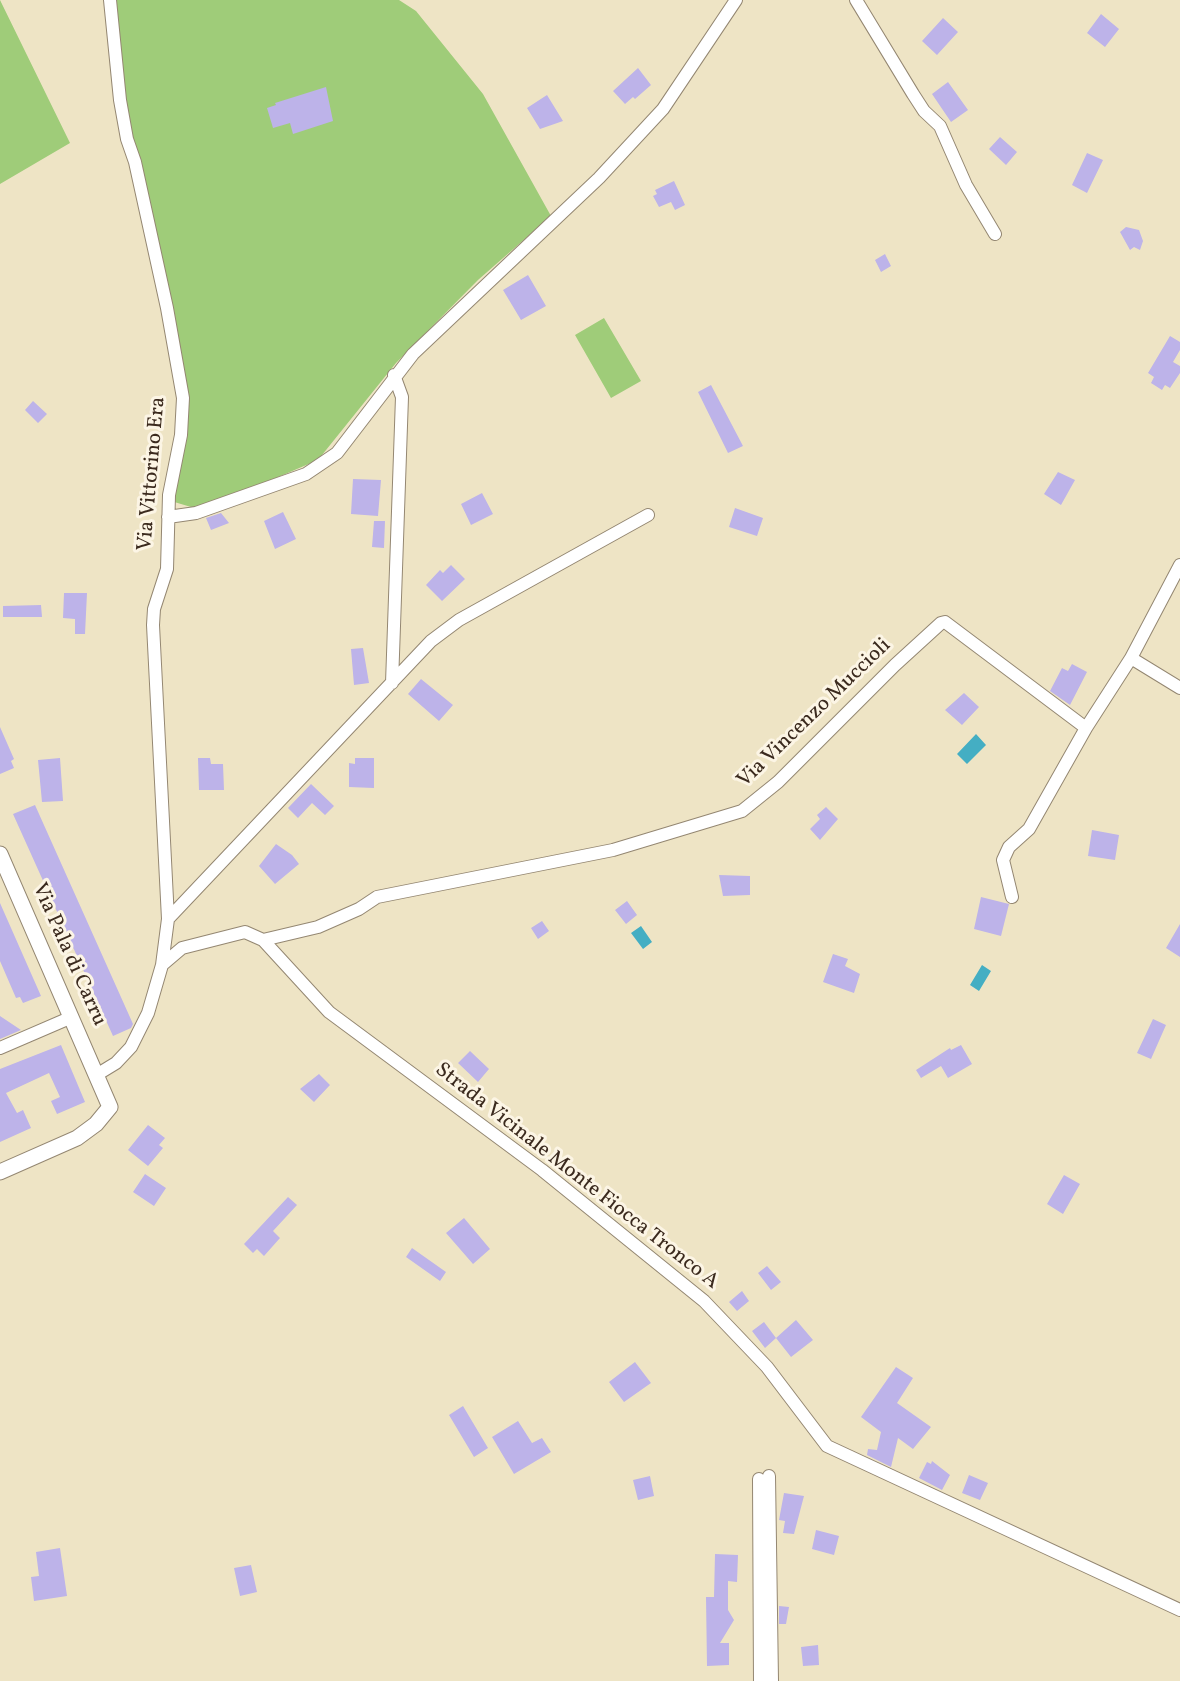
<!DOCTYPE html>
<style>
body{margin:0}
canvas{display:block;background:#eee4c5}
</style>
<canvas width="1180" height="1681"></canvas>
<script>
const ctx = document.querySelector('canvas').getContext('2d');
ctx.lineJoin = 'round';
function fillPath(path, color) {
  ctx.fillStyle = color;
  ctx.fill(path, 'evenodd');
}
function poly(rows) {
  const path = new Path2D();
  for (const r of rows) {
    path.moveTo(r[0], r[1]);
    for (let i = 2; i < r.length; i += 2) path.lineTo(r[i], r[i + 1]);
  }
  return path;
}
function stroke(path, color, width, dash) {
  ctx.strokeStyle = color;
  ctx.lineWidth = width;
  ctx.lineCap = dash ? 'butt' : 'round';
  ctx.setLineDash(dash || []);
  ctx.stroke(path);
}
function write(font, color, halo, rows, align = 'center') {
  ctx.font = font + ' Vollkorn,serif';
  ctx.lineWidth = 6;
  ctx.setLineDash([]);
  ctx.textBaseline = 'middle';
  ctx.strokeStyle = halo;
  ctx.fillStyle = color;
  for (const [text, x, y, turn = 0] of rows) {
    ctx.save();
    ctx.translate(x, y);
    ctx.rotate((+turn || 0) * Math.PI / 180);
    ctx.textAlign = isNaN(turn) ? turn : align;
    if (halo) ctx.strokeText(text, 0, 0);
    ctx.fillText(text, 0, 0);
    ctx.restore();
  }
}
fillPath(poly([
 [0,0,70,143,0,184],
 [104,0,399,0,416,11,483,94,551,216,478,280,396,363,318,460,201,510,171,501,182,393,135,177],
 [604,318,641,381,611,398,575,335]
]), '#9fcc79');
fillPath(poly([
 [976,734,986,745,967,764,957,754],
 [641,926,652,942,643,949,631,933],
 [982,965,991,971,979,991,970,985]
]), '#44aec3');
fillPath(poly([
 [1101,14,1119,29,1105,47,1087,33],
 [943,18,958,32,937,55,922,41],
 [638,68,651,85,635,99,633,97,625,104,613,91],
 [948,82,968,110,951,122,932,94],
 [326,87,333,121,293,134,290,123,273,128,267,108,276,105,275,103],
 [547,95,563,121,540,129,527,108],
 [1000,137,1017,152,1006,165,989,149],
 [1087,153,1103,160,1087,193,1072,185],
 [674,181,685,205,675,210,671,202,659,207,653,196,657,194,655,190],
 [1126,227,1139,230,1143,241,1140,250,1134,247,1130,250,1120,232],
 [885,254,891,266,881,272,875,260],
 [528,275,546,306,521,320,503,290],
 [1170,336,1180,342,1180,350,1173,362,1180,366,1180,373,1170,388,1165,385,1162,390,1151,383,1154,377,1148,373],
 [711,385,743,446,728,453,698,392],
 [33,401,47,414,38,423,25,410],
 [1058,472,1075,480,1061,505,1044,494],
 [353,479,381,480,378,516,351,514],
 [482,493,493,514,471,525,461,504],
 [735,508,763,518,757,536,729,527],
 [283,512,296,539,275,549,264,521],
 [221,513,229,523,211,530,206,518],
 [374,521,385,521,384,548,372,547],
 [451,565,465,579,442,601,426,585,440,570,443,573],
 [64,593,87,593,85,634,75,634,75,619,63,618],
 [41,605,42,617,3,617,3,606],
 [363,648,369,683,354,685,351,649],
 [1072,664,1087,672,1070,705,1050,691,1062,668,1068,671],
 [421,679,453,705,439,721,408,694],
 [964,693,979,707,962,725,945,710],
 [0,727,14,759,11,761,14,768,0,774],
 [60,758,63,801,42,802,38,760],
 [198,758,210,758,211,764,223,764,224,790,199,790],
 [355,758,374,758,374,788,349,787,349,763,355,764],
 [311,784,334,806,325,815,312,803,298,818,288,808],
 [35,805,133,1024,131,1028,113,1036,13,814],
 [826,807,838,819,820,840,810,829,820,819,817,815],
 [1092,830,1119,835,1115,860,1088,856],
 [276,844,292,855,299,864,275,884,259,866],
 [719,875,750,876,750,895,723,896],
 [981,897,1009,904,1001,936,974,929],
 [627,901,637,915,626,924,615,910],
 [0,903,41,996,23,1003,20,997,16,998,0,961],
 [542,921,549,931,538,939,531,928],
 [1180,924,1180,957,1166,948],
 [833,954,848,959,845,966,860,974,854,993,823,982],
 [0,1016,21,1030,0,1039],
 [1153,1019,1166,1025,1151,1059,1137,1053],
 [61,1045,85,1102,57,1114,51,1101,60,1097,49,1073,6,1093,17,1113,23,1110,31,1128,0,1142,0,1069],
 [961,1045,972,1064,948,1078,941,1066,921,1078,916,1070,950,1048,951,1050],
 [470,1051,489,1069,478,1082,458,1063],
 [319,1074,330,1085,314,1102,300,1089],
 [148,1125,165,1138,159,1145,163,1148,148,1166,128,1150],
 [145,1174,166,1188,154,1206,133,1192],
 [1064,1175,1080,1184,1063,1214,1047,1204],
 [288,1197,297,1205,273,1231,280,1238,264,1256,257,1249,253,1253,244,1244],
 [464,1218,490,1249,473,1264,446,1233],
 [412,1248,446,1272,440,1281,406,1257],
 [767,1266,781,1282,771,1290,758,1273],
 [742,1291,749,1301,737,1311,729,1302],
 [796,1320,813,1340,791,1357,776,1338,765,1348,752,1331,764,1322,776,1338],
 [635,1362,651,1383,624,1402,609,1382],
 [896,1367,913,1378,897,1403,931,1427,913,1449,898,1438,891,1467,867,1455,868,1449,877,1450,881,1432,861,1417],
 [463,1406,488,1448,474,1457,449,1415],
 [518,1421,532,1443,542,1438,551,1452,514,1474,492,1437],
 [932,1461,950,1475,942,1490,919,1478,927,1462,931,1464],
 [969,1475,988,1483,980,1500,962,1493],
 [650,1476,654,1496,638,1500,633,1480],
 [784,1493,804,1496,794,1534,783,1533,785,1521,779,1520],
 [816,1530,839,1536,834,1555,812,1549],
 [60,1548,67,1596,34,1601,31,1577,39,1576,36,1552],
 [715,1554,738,1555,737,1582,728,1581,728,1610,734,1620,720,1643,729,1643,729,1665,707,1666,706,1597,714,1597],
 [251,1565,257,1592,240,1596,234,1568],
 [779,1606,789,1607,786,1624,779,1624],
 [818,1645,819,1665,803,1666,801,1647]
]), '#bdb3e9');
const minor = poly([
 [856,0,913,94,924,111,940,126,966,185,995,234],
 [168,517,196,513,306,474,337,453,413,354,599,178,663,109,736,0],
 [1131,658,1180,565],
 [392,683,402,397,394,375],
 [1012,897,1003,860,1009,847,1029,829,1086,728],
 [168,919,431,641,459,620,648,515],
 [263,940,318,927,359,909,377,897,613,850,742,811,778,782,895,665,941,623,945,622,1086,728,1131,658,1180,688],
 [162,965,182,948,245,932,263,940,329,1012,542,1170,704,1301,767,1367,827,1446,1180,1610],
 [0,1048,72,1017],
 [98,1074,116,1063,131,1047,148,1013,162,965,168,919,153,625,154,609,167,569,169,495,181,435,183,398,167,308,135,162,127,139,120,100,110,0],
 [769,1476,772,1681],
 [759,1479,760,1681]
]);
const tertiary = poly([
 [0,854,110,1107,96,1124,77,1138,0,1172]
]);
stroke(minor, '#948772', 14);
stroke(tertiary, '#948772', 17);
stroke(minor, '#fff', 12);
stroke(tertiary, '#fff', 15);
write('21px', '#3b2a1e', '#fcf5e5', [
 ["Via Vittorino Era",153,474,-85],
 ["Via Vincenzo Muccioli",815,714,-44],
 ["Via Pala di Carru",68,955,66],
 ["Strada Vicinale Monte Fiocca Tronco A",576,1177,38]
]);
</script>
